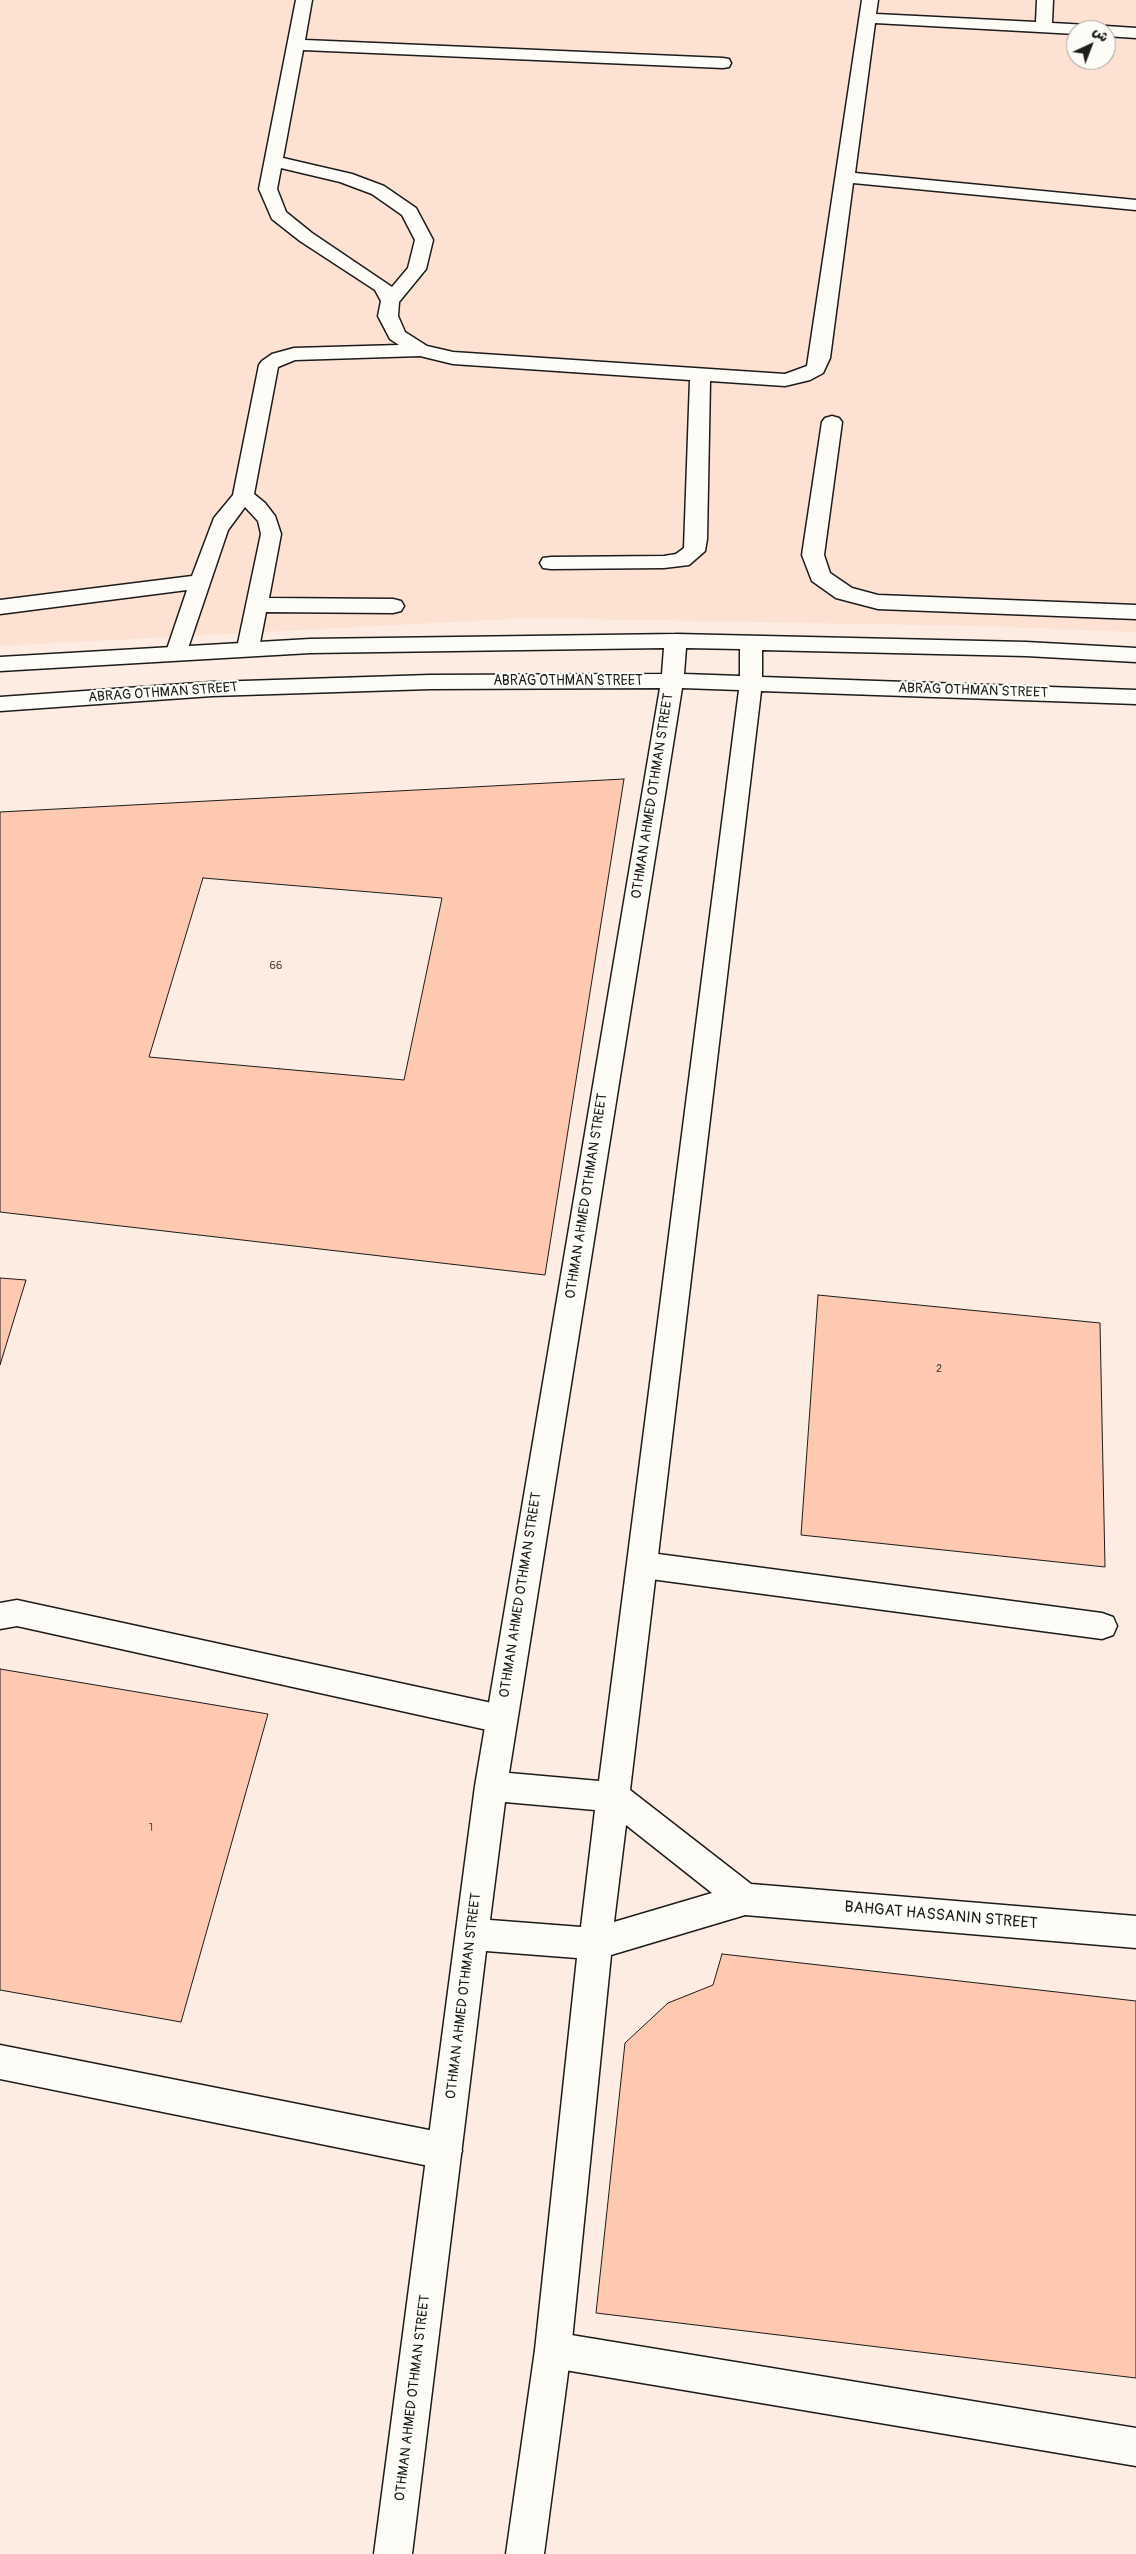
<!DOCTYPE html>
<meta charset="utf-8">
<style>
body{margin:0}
#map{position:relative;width:1136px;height:2554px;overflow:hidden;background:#fdece2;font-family:Pangolin,"Playpen Sans Arabic",sans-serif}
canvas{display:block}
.north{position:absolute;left:1066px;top:20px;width:50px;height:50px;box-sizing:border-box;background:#fdfcf7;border:1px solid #a3a29f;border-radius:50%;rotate:43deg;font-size:14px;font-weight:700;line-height:20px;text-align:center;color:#1c1c1c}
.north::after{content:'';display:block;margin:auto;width:18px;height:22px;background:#1c1c1c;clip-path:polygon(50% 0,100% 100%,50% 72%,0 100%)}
</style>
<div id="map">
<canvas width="1136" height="2554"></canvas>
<div class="north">ش</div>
</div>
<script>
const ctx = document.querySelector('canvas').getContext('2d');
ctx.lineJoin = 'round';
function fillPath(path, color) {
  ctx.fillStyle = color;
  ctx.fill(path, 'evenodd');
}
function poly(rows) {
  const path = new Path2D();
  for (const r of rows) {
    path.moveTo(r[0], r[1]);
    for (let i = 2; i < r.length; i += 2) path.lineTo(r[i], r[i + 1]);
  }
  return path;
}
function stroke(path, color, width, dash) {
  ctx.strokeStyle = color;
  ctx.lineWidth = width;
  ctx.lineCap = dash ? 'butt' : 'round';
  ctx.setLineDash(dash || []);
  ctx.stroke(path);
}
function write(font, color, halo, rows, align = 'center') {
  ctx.font = font + ' Pangolin,sans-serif';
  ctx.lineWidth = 4.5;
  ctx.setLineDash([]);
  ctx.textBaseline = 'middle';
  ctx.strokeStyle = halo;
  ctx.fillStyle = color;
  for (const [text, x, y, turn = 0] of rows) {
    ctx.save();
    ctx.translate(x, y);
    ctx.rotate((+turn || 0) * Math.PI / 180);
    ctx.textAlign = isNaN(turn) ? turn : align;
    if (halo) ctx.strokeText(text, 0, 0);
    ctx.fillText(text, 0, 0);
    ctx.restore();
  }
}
fillPath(poly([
 [0,0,1136,0,1136,632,978,626,528,618,0,646],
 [1076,30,1106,30,1106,60,1076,60]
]), '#fde1d3');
const building = poly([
 [624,779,545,1275,0,1212,0,812,624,779],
 [203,878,442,898,404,1080,149,1057,203,878],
 [0,1278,26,1280,0,1365,0,1278],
 [818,1295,1100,1323,1105,1567,801,1535,818,1295],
 [0,1669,268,1714,181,2022,0,1990,0,1669],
 [722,1954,1136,2001,1136,2378,596,2313,625,2043,668,2003,713,1985,722,1954]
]);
fillPath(building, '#fec8b1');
stroke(building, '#1c1c1c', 1);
const service = poly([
 [296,0,312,0,305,40,723,58,729,59,731,63,729,67,723,68,303,50,283,158,352,174,384,186,416,208,433,240,426,269,399,302,398,316,405,332,427,346,453,352,785,374,807,366,862,0,878,0,876,14,1036,22,1037,0,1053,0,1052,23,1088,25,1096,30,1076,30,1076,34,875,23,855,173,1136,200,1136,210,853,183,830,358,823,373,810,380,785,386,710,381,707,539,705,551,689,565,664,568,551,569,543,568,540,563,543,558,551,557,664,556,676,554,684,548,690,380,453,364,420,356,295,360,278,367,254,494,265,503,275,516,281,534,269,598,393,599,401,601,404,606,401,611,393,613,266,612,259,648,256,653,248,655,240,653,237,648,261,534,258,521,245,507,228,530,185,657,177,659,169,657,166,652,187,590,0,614,0,600,192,576,214,518,233,495,259,365,262,361,272,354,294,348,399,345,390,339,378,316,381,301,375,290,300,241,272,219,259,189,296,0],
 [281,168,340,182,372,194,402,215,415,240,408,268,392,287,312,233,286,212,277,189,281,168],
 [1106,26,1136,28,1136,38,1106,36,1106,30,1098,30,1106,26],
 [832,416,839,418,842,422,824,555,830,573,852,588,878,595,1136,605,1136,619,878,609,836,598,812,581,802,555,822,422,825,418,832,416],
 [643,1552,1102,1613,1113,1617,1117,1626,1113,1635,1102,1639,643,1578,632,1574,628,1565,632,1556,643,1552],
 [17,1600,501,1705,512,1709,517,1719,512,1729,501,1733,17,1626,0,1629,0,1603,17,1600],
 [0,2045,444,2133,456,2139,462,2151,456,2163,444,2169,0,2079,0,2045],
 [553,2332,1136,2428,1136,2466,553,2368,540,2363,535,2350,540,2337,553,2332]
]);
const minor = poly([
 [676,634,1026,642,1136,648,1136,662,1026,656,762,650,762,677,1136,690,1136,704,761,691,630,1790,751,1884,1136,1916,1136,1948,745,1915,611,1955,571,2350,544,2554,506,2554,535,2350,577,1958,486,1951,412,2554,374,2554,475,1786,660,688,430,689,212,696,0,711,0,697,212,682,430,675,662,674,664,648,310,653,0,671,0,657,310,639,676,634],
 [686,648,740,649,740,676,684,674,686,648],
 [682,688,739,690,599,1781,509,1773,682,688],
 [505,1802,595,1810,581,1927,490,1920,505,1802],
 [626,1825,712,1893,614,1922,626,1825]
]);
stroke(service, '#1c1c1c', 3);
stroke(minor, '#1c1c1c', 3);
fillPath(service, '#fdfcf7');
fillPath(minor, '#fdfcf7');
write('11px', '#544741', null, [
 ["66",276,966],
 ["2",939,1369],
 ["1",151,1828]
]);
write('14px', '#1c1c1c', '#fdfcf7', [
 ["ABRAG OTHMAN STREET",568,681],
 ["ABRAG OTHMAN STREET",973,691,2],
 ["ABRAG OTHMAN STREET",163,693,-4],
 ["OTHMAN AHMED OTHMAN STREET",653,796,-81],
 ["OTHMAN AHMED OTHMAN STREET",587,1196,-81],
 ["OTHMAN AHMED OTHMAN STREET",521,1595,-81],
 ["OTHMAN AHMED OTHMAN STREET",464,1996,-83],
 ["OTHMAN AHMED OTHMAN STREET",413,2398,-83]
]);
write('16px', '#1c1c1c', '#fdfcf7', [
 ["BAHGAT HASSANIN STREET",941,1916,5]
]);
</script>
